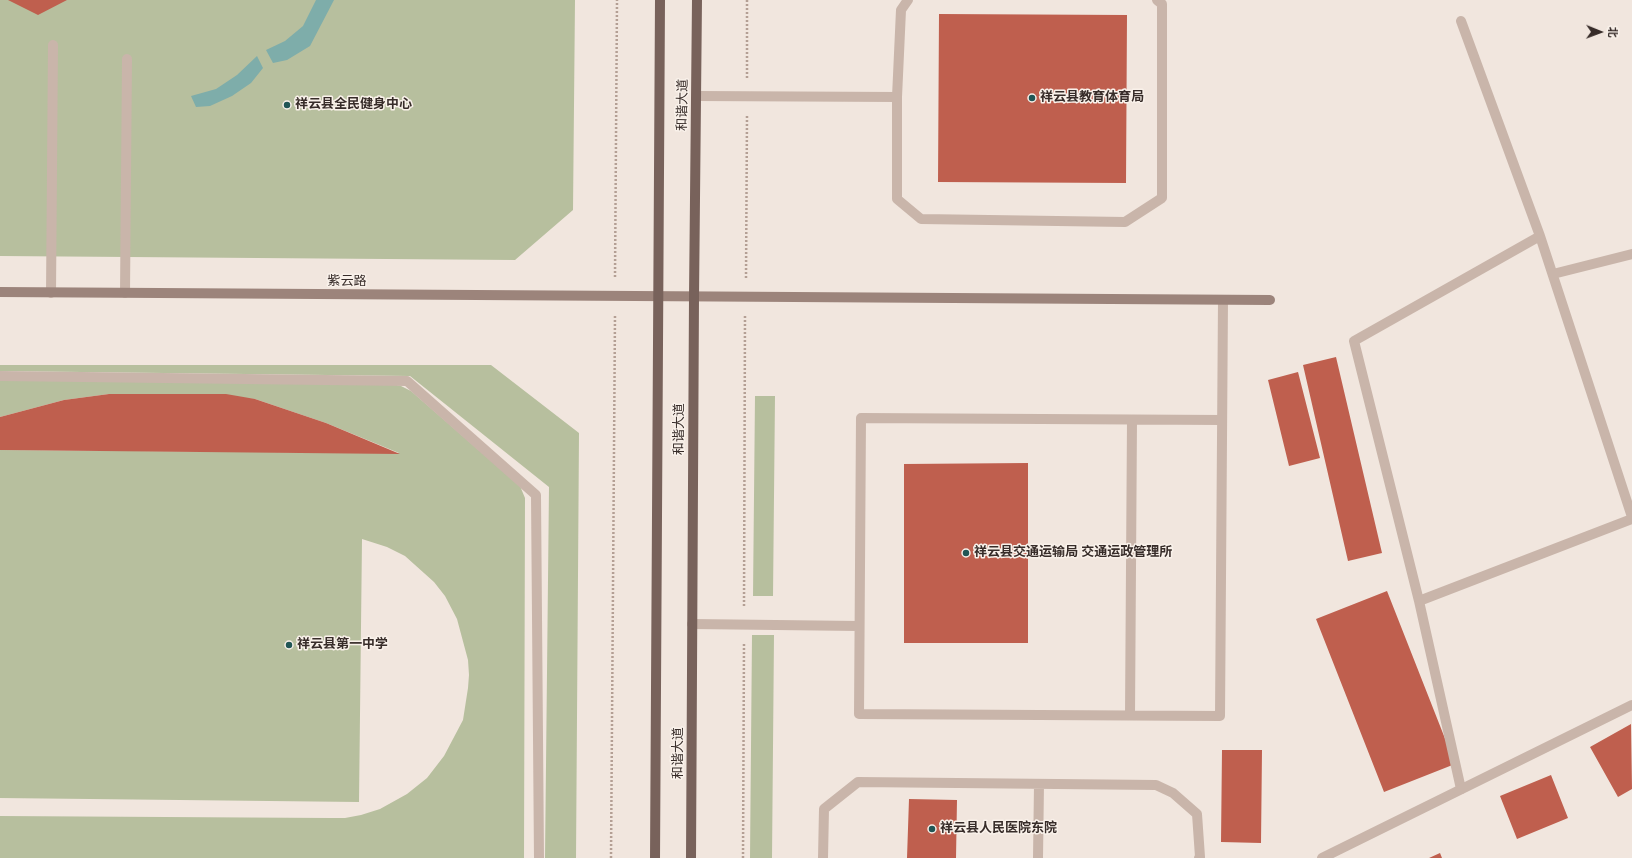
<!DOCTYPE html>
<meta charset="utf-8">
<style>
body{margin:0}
#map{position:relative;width:1632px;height:858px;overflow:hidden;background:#f1e6de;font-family:Overpass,"Noto Sans SC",sans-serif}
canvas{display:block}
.north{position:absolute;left:1580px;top:12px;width:40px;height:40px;-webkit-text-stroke:3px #f9f1ea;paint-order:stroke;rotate:91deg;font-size:11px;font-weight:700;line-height:16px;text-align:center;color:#372c29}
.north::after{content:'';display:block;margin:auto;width:14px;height:18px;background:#372c29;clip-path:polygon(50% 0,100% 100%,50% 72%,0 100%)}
</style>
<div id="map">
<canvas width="1632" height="858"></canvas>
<div class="north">北</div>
</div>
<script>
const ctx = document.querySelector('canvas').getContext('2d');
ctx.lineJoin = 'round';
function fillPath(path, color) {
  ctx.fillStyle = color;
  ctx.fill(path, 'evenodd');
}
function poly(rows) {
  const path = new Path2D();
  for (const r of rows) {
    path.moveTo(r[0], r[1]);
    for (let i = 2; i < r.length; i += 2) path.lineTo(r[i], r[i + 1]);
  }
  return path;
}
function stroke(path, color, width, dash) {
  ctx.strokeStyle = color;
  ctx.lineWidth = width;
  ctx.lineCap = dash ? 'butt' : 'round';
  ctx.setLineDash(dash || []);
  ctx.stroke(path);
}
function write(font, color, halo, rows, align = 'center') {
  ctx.font = font + ' Overpass,"Noto Sans SC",sans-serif';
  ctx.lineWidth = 3;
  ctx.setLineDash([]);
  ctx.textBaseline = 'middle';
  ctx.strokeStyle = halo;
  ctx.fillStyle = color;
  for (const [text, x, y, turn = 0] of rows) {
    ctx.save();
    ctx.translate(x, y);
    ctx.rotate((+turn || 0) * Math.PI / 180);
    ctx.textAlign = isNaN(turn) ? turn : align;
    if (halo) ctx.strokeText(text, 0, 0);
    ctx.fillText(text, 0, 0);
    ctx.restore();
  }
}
fillPath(poly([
 [0,0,575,0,573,210,515,260,0,256],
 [0,365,491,365,579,433,576,858,545,858,549,487,410,376,0,371],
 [0,379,387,383,401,386,411,391,520,486,525,498,524,858,0,858,0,816,330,818,345,818,361,815,380,809,407,794,427,778,444,756,463,720,468,688,469,675,468,660,457,619,445,596,434,582,405,556,387,547,362,539,359,802,0,798,0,450,399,453,326,423,255,399,109,394,64,400,0,417],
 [755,396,775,396,773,596,753,596],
 [752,635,774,635,772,858,750,858]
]), '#b7bf9e');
fillPath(poly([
 [316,0,334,0,310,46,287,60,273,63,266,50,285,41,303,26],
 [257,56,263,68,251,83,232,96,210,106,196,107,191,96,216,89,237,75]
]), '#7eadaa');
fillPath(poly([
 [8,0,67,0,38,15],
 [939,14,1127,15,1126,183,938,182],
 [1336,357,1382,553,1348,561,1303,365],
 [1298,372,1320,458,1289,466,1268,380],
 [109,394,226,394,255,399,326,423,400,454,0,450,0,417,64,400],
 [1028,463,1028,643,904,643,904,464],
 [1387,591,1455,764,1384,792,1316,619],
 [1631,724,1632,789,1618,797,1590,747],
 [1222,750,1262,750,1261,843,1221,842],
 [1551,775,1568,818,1517,839,1500,796],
 [909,799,957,800,956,858,907,858],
 [1440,853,1442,858,1429,858]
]), '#bf5f4e');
stroke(poly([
 [747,78,747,0],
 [615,277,617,0],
 [746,278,747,115],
 [744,606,745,315],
 [611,858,615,314],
 [743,858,744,643]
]), '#b49f94', 2.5, [2, 2]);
stroke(poly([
 [908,0,901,10,897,97,897,199,921,219,1125,222,1162,198,1162,4,1157,0],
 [1461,21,1540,236,1632,517],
 [697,96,897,97],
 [1553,274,1632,254],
 [51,293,53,45],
 [125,293,127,59],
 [0,376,407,381,536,495,539,858],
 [1222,420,861,418,859,714,1220,716,1223,300],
 [1419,601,1632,519],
 [692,624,859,626],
 [1130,715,1132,420],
 [1461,789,1419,601,1354,341,1540,236],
 [823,858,824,809,858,782,1156,785,1173,793,1197,814,1200,857,1199,858],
 [1038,858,1039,784]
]), '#c9b5aa', 10);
stroke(poly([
 [1322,858,1632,705]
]), '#c9b5aa', 10);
stroke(poly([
 [0,292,1270,300]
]), '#9c847b', 10);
stroke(poly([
 [655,858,660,0],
 [691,858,694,297,697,0]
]), '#78625b', 10);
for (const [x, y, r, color] of [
 [1032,98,4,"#215655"],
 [287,105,4,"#215655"],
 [966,553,4,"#215655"],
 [289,645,4,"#215655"],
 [932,829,4,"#215655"]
]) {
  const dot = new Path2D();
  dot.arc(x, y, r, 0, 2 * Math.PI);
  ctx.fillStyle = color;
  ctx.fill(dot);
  stroke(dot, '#f9f1ea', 1.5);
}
write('bold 13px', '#372c29', '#f9f1ea', [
 ["祥云县教育体育局",1040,98],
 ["祥云县全民健身中心",295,105],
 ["祥云县交通运输局 交通运政管理所",974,553],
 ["祥云县第一中学",297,645],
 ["祥云县人民医院东院",940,829]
], 'left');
write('13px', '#372c29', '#f9f1ea', [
 ["和谐大道",684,105,-89],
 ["紫云路",347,282],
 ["和谐大道",680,429,-90],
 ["和谐大道",679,753,-90]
]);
</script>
